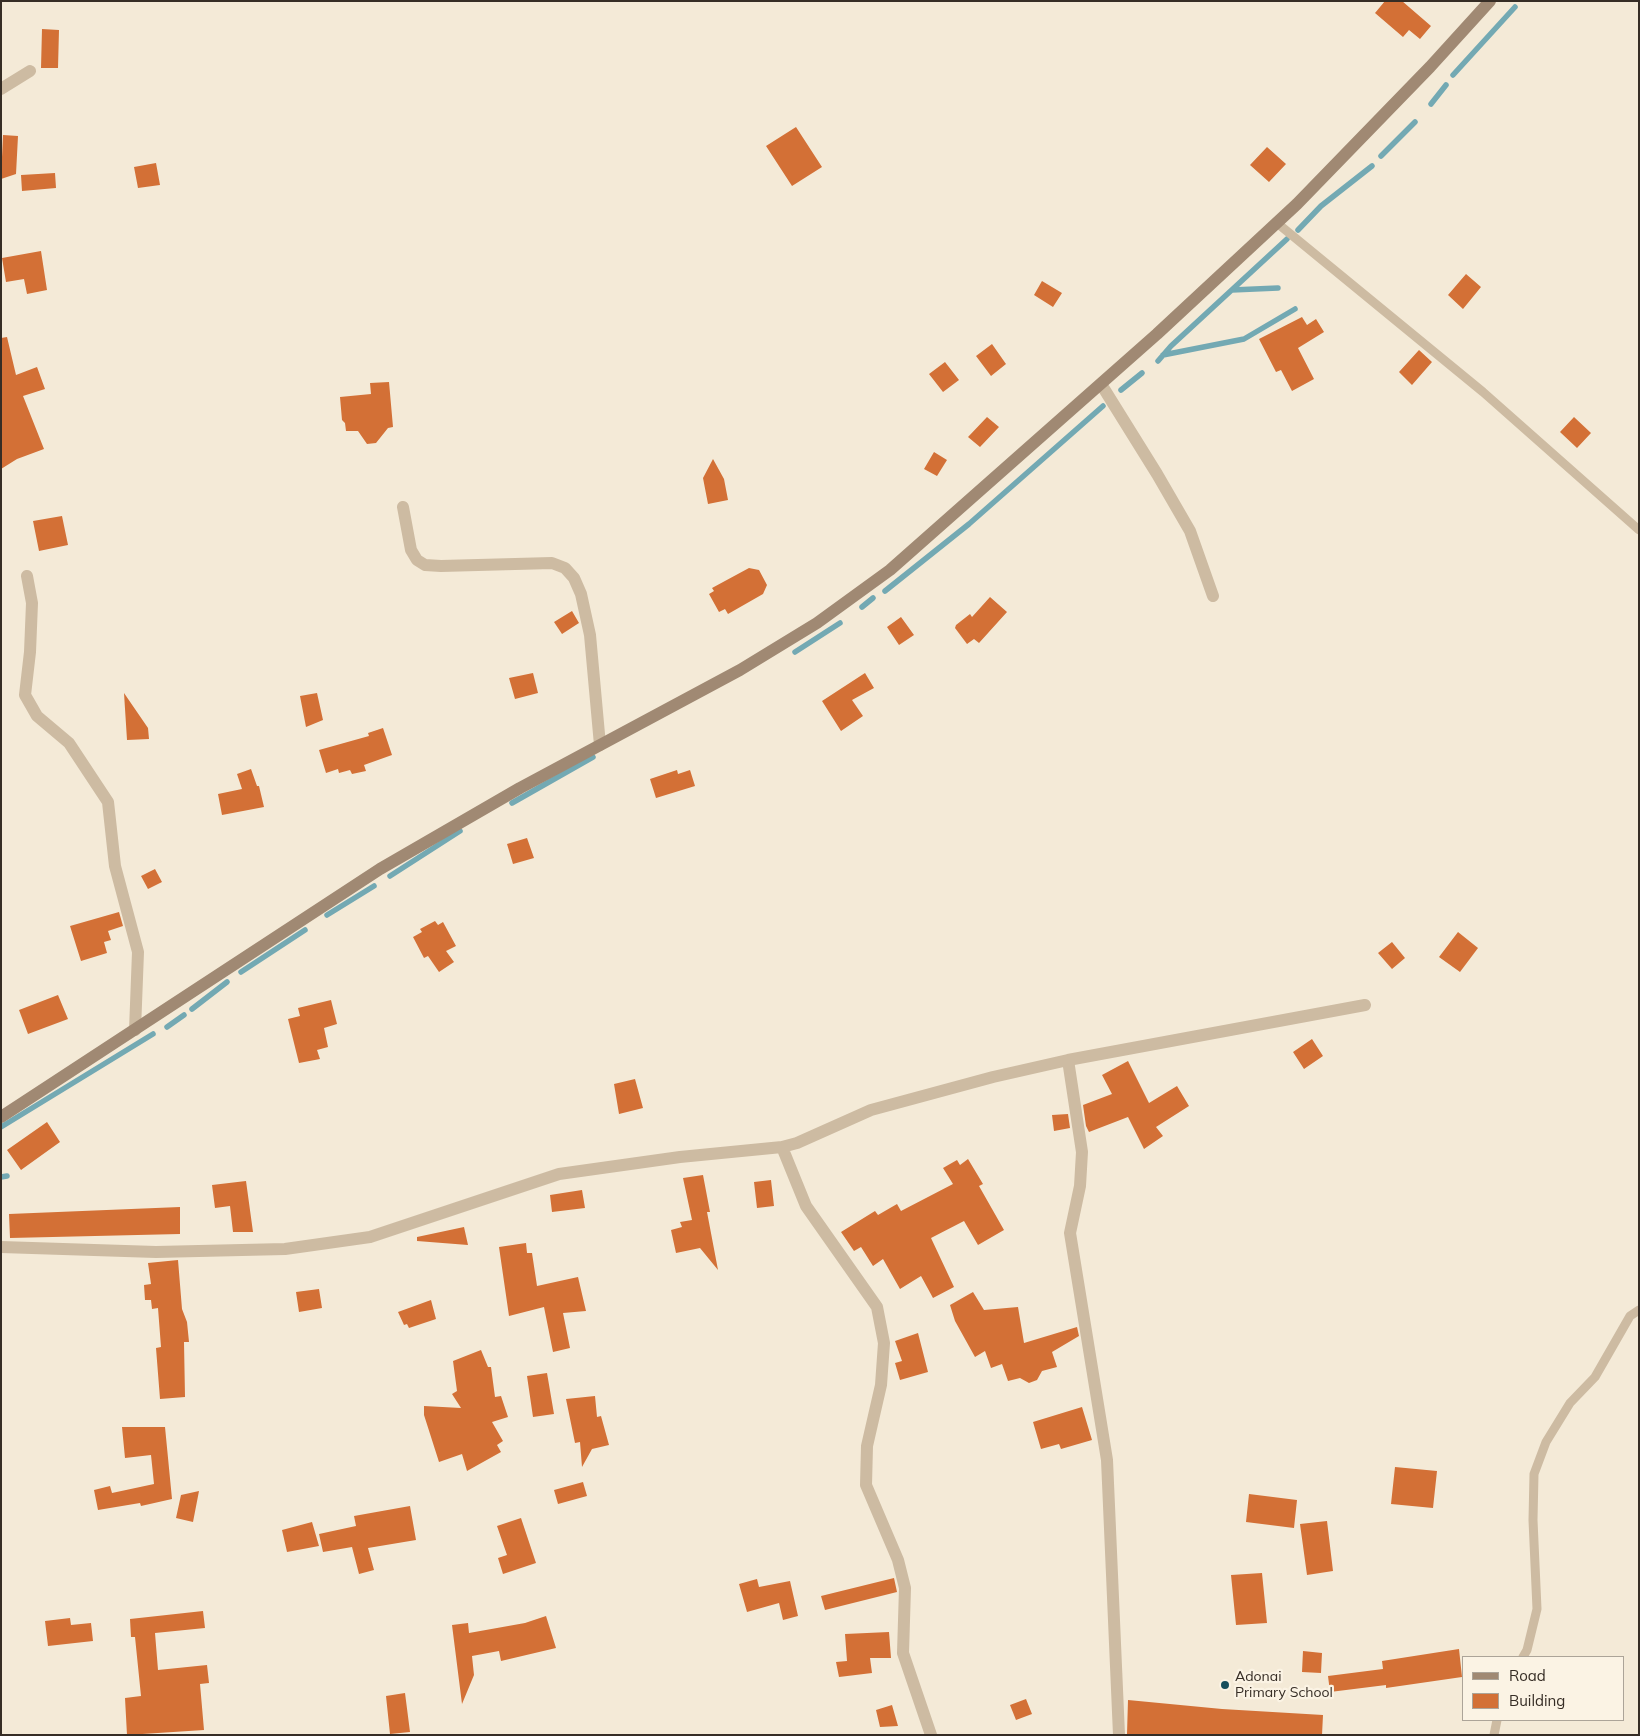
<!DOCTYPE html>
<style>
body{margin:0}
#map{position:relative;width:1640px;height:1736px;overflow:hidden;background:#f4ead7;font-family:Mulish,sans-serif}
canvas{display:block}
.frame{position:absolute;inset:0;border:2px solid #362d25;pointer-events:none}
.legend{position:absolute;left:1462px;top:1656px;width:162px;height:65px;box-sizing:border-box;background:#fbf3e4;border:1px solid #aca498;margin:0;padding:6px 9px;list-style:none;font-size:15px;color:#362d25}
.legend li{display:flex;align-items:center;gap:10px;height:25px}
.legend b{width:25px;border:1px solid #aca498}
</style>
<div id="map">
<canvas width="1640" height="1736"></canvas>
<div class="frame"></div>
<ul class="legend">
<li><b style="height:6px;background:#a08973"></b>Road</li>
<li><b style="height:14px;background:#d37036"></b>Building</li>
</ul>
</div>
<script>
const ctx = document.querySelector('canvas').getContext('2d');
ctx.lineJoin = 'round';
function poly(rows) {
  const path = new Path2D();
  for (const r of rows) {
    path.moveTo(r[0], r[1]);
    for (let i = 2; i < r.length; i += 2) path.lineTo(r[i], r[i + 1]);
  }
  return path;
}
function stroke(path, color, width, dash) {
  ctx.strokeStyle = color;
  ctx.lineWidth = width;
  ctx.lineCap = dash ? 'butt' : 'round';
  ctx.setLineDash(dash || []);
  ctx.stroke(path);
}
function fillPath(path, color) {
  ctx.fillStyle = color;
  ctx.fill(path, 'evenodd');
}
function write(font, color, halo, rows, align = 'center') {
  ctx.font = font + ' Mulish,sans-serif';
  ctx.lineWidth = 4.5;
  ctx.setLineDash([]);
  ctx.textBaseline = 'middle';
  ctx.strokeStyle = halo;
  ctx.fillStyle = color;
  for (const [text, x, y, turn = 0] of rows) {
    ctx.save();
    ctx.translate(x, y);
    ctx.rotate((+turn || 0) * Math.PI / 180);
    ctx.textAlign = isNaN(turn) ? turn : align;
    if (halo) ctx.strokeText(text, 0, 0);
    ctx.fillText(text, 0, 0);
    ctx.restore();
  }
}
stroke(poly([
 [1453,75,1515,7],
 [1431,104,1446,85],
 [1381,156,1415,122],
 [1298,230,1321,206,1372,166],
 [1232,290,1278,288],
 [1163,355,1244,339,1295,309],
 [1158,361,1171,346,1287,239],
 [1121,390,1142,373],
 [885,591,969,524,1103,406],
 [862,607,873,598],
 [795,652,840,623],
 [512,803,593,757],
 [390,876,460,831],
 [327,915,374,886],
 [241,972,305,930],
 [192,1009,227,982],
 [167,1027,184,1015],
 [1,1127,153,1034],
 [1,1177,7,1176]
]), '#73a9b3', 5.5);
fillPath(poly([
 [1385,1,1402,1,1431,26,1420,39,1409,30,1403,37,1375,13],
 [42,29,59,30,58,68,41,68],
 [796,127,822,167,792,186,766,146],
 [3,135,18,136,16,174,1,179],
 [1267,147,1286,164,1269,182,1250,165],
 [156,163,160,185,138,188,134,167],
 [55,173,56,188,22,191,21,175],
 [41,251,47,290,27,294,24,279,6,282,2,258],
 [1466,274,1481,287,1463,309,1448,295],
 [1042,281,1062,293,1053,307,1034,295],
 [1302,317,1307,325,1316,319,1324,332,1298,348,1314,379,1292,391,1281,370,1276,372,1259,339],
 [7,337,16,375,37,367,45,389,23,396,44,449,17,459,1,469,1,338],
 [992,344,1006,364,991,376,976,356],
 [1419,350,1432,362,1412,385,1399,372],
 [945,362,959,380,943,392,929,374],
 [389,382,393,427,388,428,376,443,367,444,358,431,346,431,345,423,342,420,340,397,371,394,370,383],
 [987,417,999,427,980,447,968,437],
 [1574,417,1591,433,1577,448,1560,432],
 [934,452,947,460,937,476,924,469],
 [713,459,724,479,728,500,708,504,703,478],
 [62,516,68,545,39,551,33,521],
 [749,568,759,570,767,585,763,594,728,614,725,609,719,612,709,594,714,591,712,588],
 [990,597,1007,612,979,643,974,639,967,644,955,628,956,625,970,614,972,617],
 [572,611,579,623,562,634,554,622],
 [901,617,914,635,899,645,887,627],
 [533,673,538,693,515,699,509,678],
 [865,673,874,688,852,700,863,716,841,731,822,701],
 [124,693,148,728,149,739,127,740],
 [317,693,323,720,306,727,300,696],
 [383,728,392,755,364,765,366,771,352,774,350,770,339,773,338,769,326,773,319,750,369,736,368,733],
 [251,769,257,786,259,786,264,807,222,815,218,794,242,789,237,774],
 [677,770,678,774,690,770,695,786,656,798,650,779],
 [527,838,534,858,513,864,507,844],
 [155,869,162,882,148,889,141,876],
 [119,912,123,926,108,931,111,940,104,942,107,953,81,961,70,926],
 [435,921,438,925,443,922,456,946,446,951,454,962,439,972,428,956,424,958,413,937,422,932,420,929],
 [1458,932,1478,948,1460,972,1439,957],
 [1392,942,1405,958,1392,969,1378,953],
 [58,995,68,1019,28,1034,19,1010],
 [331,1000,337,1024,324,1028,328,1047,317,1050,320,1059,299,1063,288,1019,300,1016,298,1008],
 [1312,1039,1323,1056,1304,1069,1293,1052],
 [1128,1061,1149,1103,1177,1086,1189,1106,1156,1127,1163,1136,1144,1149,1128,1117,1089,1132,1086,1126,1083,1105,1112,1094,1102,1075],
 [635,1079,643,1108,619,1114,614,1084],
 [1068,1114,1070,1128,1054,1131,1052,1115],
 [47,1122,60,1142,21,1170,7,1150],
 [968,1159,983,1184,979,1186,1004,1230,978,1245,964,1221,931,1238,954,1287,933,1298,921,1276,900,1289,883,1259,873,1266,861,1247,854,1251,841,1232,875,1211,878,1215,897,1204,901,1211,953,1184,943,1168,957,1160,960,1165],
 [703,1175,710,1212,707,1212,718,1270,700,1248,676,1253,671,1230,682,1227,680,1222,692,1220,683,1178],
 [771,1180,774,1206,757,1208,754,1182],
 [246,1181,253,1232,233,1232,230,1206,215,1208,212,1185],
 [582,1190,585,1208,552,1212,550,1195],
 [180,1207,180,1234,10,1238,9,1214],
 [464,1227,468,1245,417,1241,417,1237],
 [526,1243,527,1253,532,1253,537,1286,578,1277,586,1311,563,1313,570,1348,553,1352,544,1307,509,1316,499,1247],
 [178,1260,182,1309,187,1322,189,1342,184,1342,185,1397,160,1399,156,1348,161,1347,158,1308,152,1309,151,1300,145,1300,144,1285,151,1284,148,1263],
 [319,1289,322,1308,299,1312,296,1292],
 [973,1292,984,1310,1018,1307,1024,1343,1077,1327,1079,1336,1052,1352,1057,1367,1042,1371,1037,1380,1029,1383,1020,1378,1008,1381,1002,1364,991,1368,985,1351,975,1357,955,1321,950,1305],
 [431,1300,436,1319,409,1328,407,1324,404,1325,398,1312],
 [918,1333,928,1372,900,1380,895,1363,902,1361,895,1341],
 [481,1350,488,1367,491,1367,495,1397,501,1396,508,1417,492,1422,503,1441,497,1445,501,1452,467,1471,462,1454,439,1462,424,1415,424,1406,461,1408,452,1394,457,1391,453,1361],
 [547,1373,554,1414,533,1417,527,1376],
 [595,1396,597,1417,601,1416,609,1445,592,1449,582,1467,580,1442,575,1443,566,1399],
 [1082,1407,1092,1440,1061,1449,1059,1444,1041,1449,1033,1422],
 [122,1427,165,1427,172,1499,141,1506,140,1503,98,1510,94,1490,110,1486,112,1493,154,1484,151,1455,125,1458],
 [1395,1467,1437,1471,1433,1508,1391,1504],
 [583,1482,587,1496,558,1504,554,1490],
 [199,1491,193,1522,176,1518,181,1495],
 [1249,1494,1297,1500,1294,1528,1246,1522],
 [410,1506,416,1540,368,1548,374,1570,359,1574,352,1547,323,1552,319,1534,356,1526,354,1516],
 [521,1518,536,1563,503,1574,498,1558,507,1555,497,1526],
 [1327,1521,1333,1571,1307,1575,1300,1524],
 [312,1522,319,1546,287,1552,282,1530],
 [1262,1573,1267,1623,1236,1625,1231,1575],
 [894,1578,897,1592,825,1610,821,1596],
 [757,1579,759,1587,790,1581,798,1616,783,1620,779,1603,747,1612,739,1584],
 [203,1611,205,1628,155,1633,158,1670,207,1665,209,1683,200,1684,204,1730,127,1735,125,1698,141,1696,135,1637,131,1637,130,1619],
 [546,1616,556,1648,501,1661,499,1651,472,1656,474,1675,462,1704,452,1625,468,1623,469,1633,525,1623],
 [70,1618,71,1625,91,1623,93,1641,48,1646,45,1621],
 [889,1632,891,1658,870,1658,872,1673,839,1677,836,1662,847,1661,845,1634],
 [1459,1649,1462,1677,1386,1688,1386,1685,1330,1692,1328,1676,1383,1669,1382,1661],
 [1303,1651,1322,1653,1321,1673,1302,1672],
 [405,1693,410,1732,390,1734,386,1696],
 [1026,1699,1032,1714,1016,1720,1010,1705],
 [1128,1700,1222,1709,1323,1715,1322,1735,1127,1734],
 [892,1705,898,1726,880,1727,876,1710]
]), '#d37036');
stroke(poly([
 [1277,223,1483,392,1639,530],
 [1523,1657,1527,1650,1537,1609,1533,1520,1534,1474,1546,1442,1570,1403,1595,1377,1630,1316,1639,1310],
 [1494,1735,1497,1720]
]), '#cdbba2', 9);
stroke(poly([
 [1,89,30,71],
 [1101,384,1157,474,1190,531,1213,596],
 [403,507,411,550,417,560,425,565,441,566,552,563,565,568,574,578,581,594,590,635,600,745],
 [27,576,32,603,30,652,25,695,37,716,69,743,108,802,115,866,138,952,135,1030],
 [1068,1060,1082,1152,1080,1186,1070,1233,1107,1460,1119,1735],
 [782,1147,806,1206,877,1307,884,1343,881,1385,867,1446,866,1485,898,1560,905,1588,903,1653,931,1735],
 [1,1247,156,1252,285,1249,370,1237,559,1174,680,1157,782,1147,797,1143,871,1110,993,1077,1068,1060,1365,1005]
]), '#cdbba2', 12);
stroke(poly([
 [1,1117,380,869,520,788,740,670,817,623,890,570,1157,334,1297,204,1430,67,1490,1]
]), '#a08973', 12);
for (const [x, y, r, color] of [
 [1225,1685,5,"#174f5c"]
]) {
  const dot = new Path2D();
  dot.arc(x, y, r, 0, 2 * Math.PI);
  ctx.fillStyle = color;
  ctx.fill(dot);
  stroke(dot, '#fbf3e4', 2);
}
write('14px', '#362d25', '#fbf3e4', [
 ["Adonai",1235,1677],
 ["Primary School",1235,1693]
], 'left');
</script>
